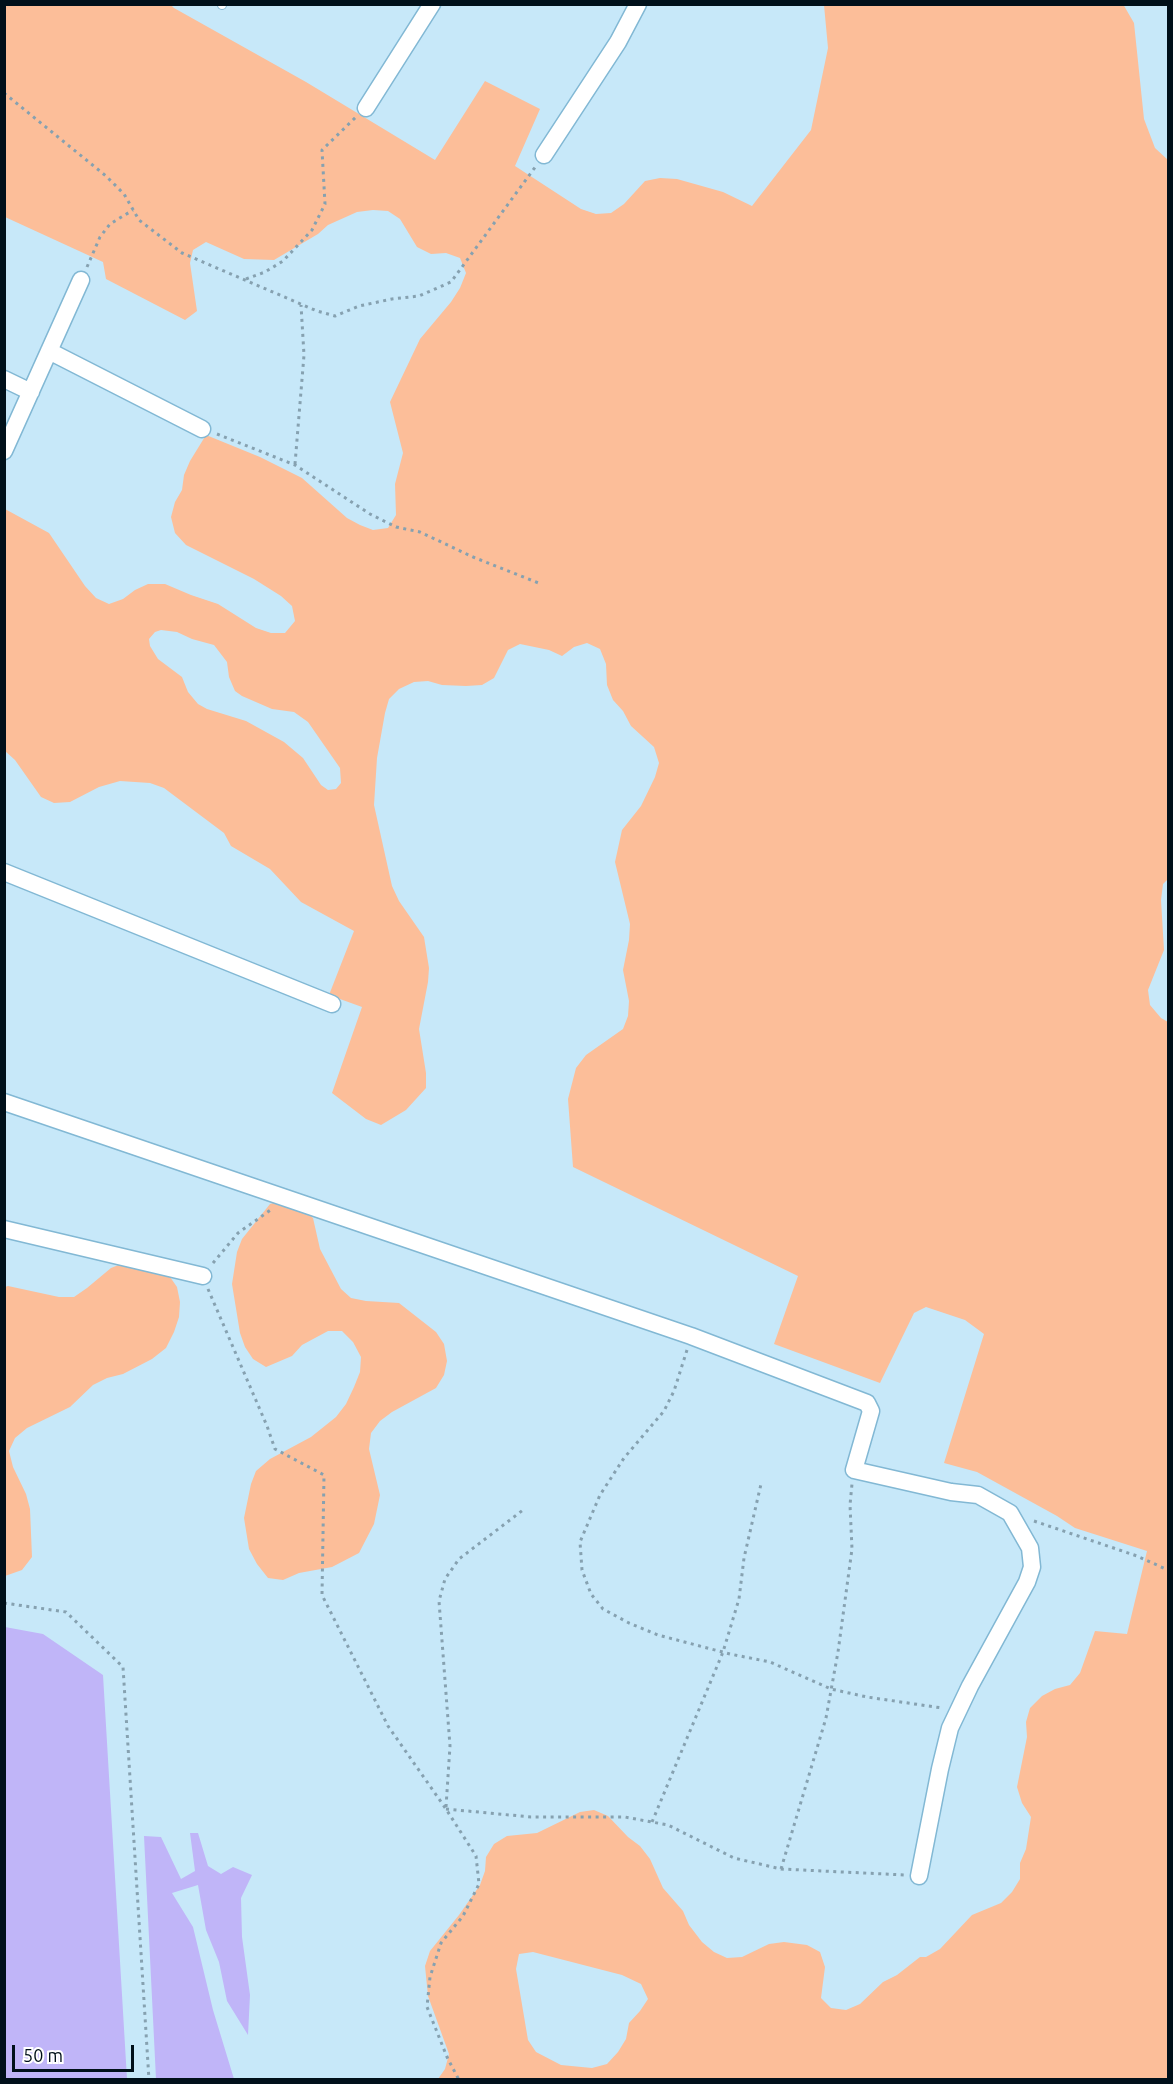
<!DOCTYPE html>
<style>
body{margin:0}
#map{position:relative;width:1173px;height:2084px;overflow:hidden;background:#c7e8f9;font-family:Ubuntu,sans-serif}
canvas{display:block}
.frame{position:absolute;inset:0;border:6px solid #00101a;pointer-events:none}
.scale{position:absolute;left:12px;top:2045px;width:122px;height:27px;box-sizing:border-box;border:3px solid #00101a;border-top:0;padding-left:8px;font-size:18px;line-height:21px;white-space:nowrap;color:#00101a;-webkit-text-stroke:4px #fff;paint-order:stroke}
</style>
<div id="map">
<canvas width="1173" height="2084"></canvas>
<div class="frame"></div>
<div class="scale">50 m</div>
</div>
<script>
const ctx = document.querySelector('canvas').getContext('2d');
ctx.lineJoin = 'round';
function fillPath(path, color) {
  ctx.fillStyle = color;
  ctx.fill(path, 'evenodd');
}
function poly(rows) {
  const path = new Path2D();
  for (const r of rows) {
    path.moveTo(r[0], r[1]);
    for (let i = 2; i < r.length; i += 2) path.lineTo(r[i], r[i + 1]);
  }
  return path;
}
function stroke(path, color, width, dash) {
  ctx.strokeStyle = color;
  ctx.lineWidth = width;
  ctx.lineCap = dash ? 'butt' : 'round';
  ctx.setLineDash(dash || []);
  ctx.stroke(path);
}
fillPath(poly([
 [1123,4,1134,23,1144,119,1155,148,1168,160,1168,879,1163,884,1161,900,1164,950,1148,990,1150,1005,1161,1018,1168,1022,1168,2079,438,2079,445,2069,449,2054,428,1996,425,1966,430,1951,459,1915,480,1885,485,1871,486,1857,494,1844,507,1836,537,1833,580,1812,594,1810,608,1816,628,1837,640,1846,650,1859,663,1888,683,1911,689,1925,702,1942,714,1952,727,1958,742,1957,769,1944,784,1942,807,1945,820,1952,825,1967,821,1998,831,2008,846,2010,860,2004,883,1982,897,1975,920,1957,926,1957,940,1949,972,1915,1001,1903,1012,1892,1020,1879,1020,1863,1026,1849,1031,1817,1022,1803,1017,1787,1027,1737,1026,1722,1030,1708,1042,1696,1055,1689,1070,1685,1080,1673,1095,1631,1127,1634,1147,1551,1075,1528,1057,1516,977,1472,944,1463,984,1334,965,1320,926,1307,914,1313,880,1383,774,1344,798,1276,573,1167,568,1099,576,1068,586,1055,623,1029,628,1016,629,1001,623,970,629,940,630,924,615,862,622,830,641,806,655,777,659,763,654,747,631,726,623,711,613,700,607,685,606,664,600,649,587,643,574,647,562,656,549,650,520,644,508,650,494,678,482,685,466,686,442,685,428,681,414,682,399,689,389,699,385,713,377,758,374,805,392,886,399,901,424,937,429,968,428,982,419,1029,426,1073,426,1088,406,1110,381,1125,366,1119,332,1093,362,1007,329,995,354,931,301,902,270,869,231,846,224,833,164,788,150,783,120,781,99,787,70,802,54,803,41,797,15,760,5,751,5,509,49,533,85,586,96,598,109,604,123,599,135,590,148,584,165,584,191,595,218,604,256,628,271,633,285,633,295,621,292,606,281,596,254,579,186,545,175,533,171,517,175,502,182,490,184,475,190,461,206,435,260,457,302,478,347,518,360,525,373,530,388,528,396,515,395,484,403,453,390,402,420,339,451,302,460,288,466,273,460,258,446,253,431,254,417,247,400,219,388,211,373,210,357,212,328,225,318,234,274,260,244,259,206,242,193,250,190,263,197,311,185,320,106,279,103,262,5,217,4,6,7,5,171,5,174,8,306,82,435,160,485,81,540,109,515,166,581,209,596,214,611,213,624,204,645,181,660,178,677,179,723,192,752,206,811,130,828,48,824,5],
 [161,630,177,632,192,639,214,645,227,662,229,677,235,691,242,696,272,709,294,712,308,722,340,768,341,783,336,789,328,790,321,785,303,758,284,742,246,721,207,709,198,704,188,692,182,677,158,659,150,646,149,639,155,632],
 [533,1952,622,1975,641,1984,648,1999,640,2011,629,2023,626,2039,618,2052,607,2064,592,2068,561,2065,536,2052,528,2040,516,1969,519,1954],
 [286,1199,301,1207,313,1218,320,1249,341,1289,351,1298,366,1301,399,1303,436,1332,444,1344,447,1361,444,1375,436,1388,392,1412,380,1421,371,1433,369,1449,380,1495,374,1524,359,1553,332,1567,299,1573,283,1580,268,1578,257,1564,249,1549,244,1518,251,1484,256,1471,270,1459,311,1437,336,1417,346,1404,354,1387,360,1372,361,1357,353,1342,342,1331,328,1331,302,1345,292,1356,266,1367,253,1359,245,1347,240,1333,232,1284,237,1252,242,1239,270,1204],
 [126,1262,168,1274,177,1287,180,1302,179,1317,174,1332,166,1348,152,1359,123,1374,107,1378,93,1385,70,1407,27,1428,15,1438,9,1451,13,1467,26,1494,30,1509,32,1557,22,1570,5,1576,5,1287,8,1286,59,1297,74,1297,87,1288,111,1268]
]), '#fcbe99');
fillPath(poly([
 [5,1627,43,1634,103,1675,127,2079,5,2079],
 [190,1833,198,1833,208,1866,221,1874,233,1867,252,1875,241,1898,242,1937,250,1995,248,2035,227,2001,219,1962,206,1930,198,1885,172,1893,193,1927,213,2010,234,2079,156,2079,144,1836,161,1837,181,1879,195,1871]
]), '#c0b5f8');
const lane = poly([
 [222,5,222,4]
]);
const street = poly([
 [366,108,432,4],
 [544,155,618,42,638,4],
 [49,351,202,429],
 [4,379,31,392],
 [4,451,81,280],
 [4,872,332,1004],
 [4,1102,691,1336,867,1403,871,1411,854,1470,951,1492,978,1495,1010,1513,1030,1548,1032,1567,1027,1582,970,1686,950,1728,940,1769,919,1876],
 [4,1229,203,1276]
]);
stroke(lane, '#82b8d4', 10);
stroke(street, '#82b8d4', 19);
stroke(poly([
 [4,93,106,176,124,194,139,220,182,253,317,311,335,316,359,306,392,299,419,296,451,282,536,166],
 [87,267,100,237,110,224,133,210],
 [246,279,265,272,283,261,312,230,325,204,322,150,356,117],
 [217,434,295,465,370,514,396,527,420,532,473,557,541,584],
 [295,464,304,355,301,305],
 [213,1263,238,1233,272,1209],
 [208,1289,267,1426,275,1449,324,1475,322,1595,388,1726,446,1809,476,1856,479,1884,463,1916,441,1943,430,1977,427,2007,447,2057,459,2080],
 [687,1350,674,1391,664,1411,624,1458,600,1495,580,1542,582,1570,591,1594,603,1609,629,1623,658,1635,730,1654,770,1662,831,1689,867,1697,942,1708],
 [1034,1521,1137,1556,1168,1570],
 [4,1603,66,1612,123,1667,149,2080],
 [446,1807,450,1746,439,1601,445,1579,459,1559,523,1510],
 [446,1809,531,1817,625,1817,668,1825,734,1858,781,1869,905,1875],
 [652,1822,723,1652,739,1599,744,1558,761,1484],
 [781,1869,826,1718,838,1652,852,1549,850,1505,852,1484]
]), '#86a1b0', 3, [3, 4.5]);
stroke(lane, '#fff', 8);
stroke(street, '#fff', 16);
</script>
